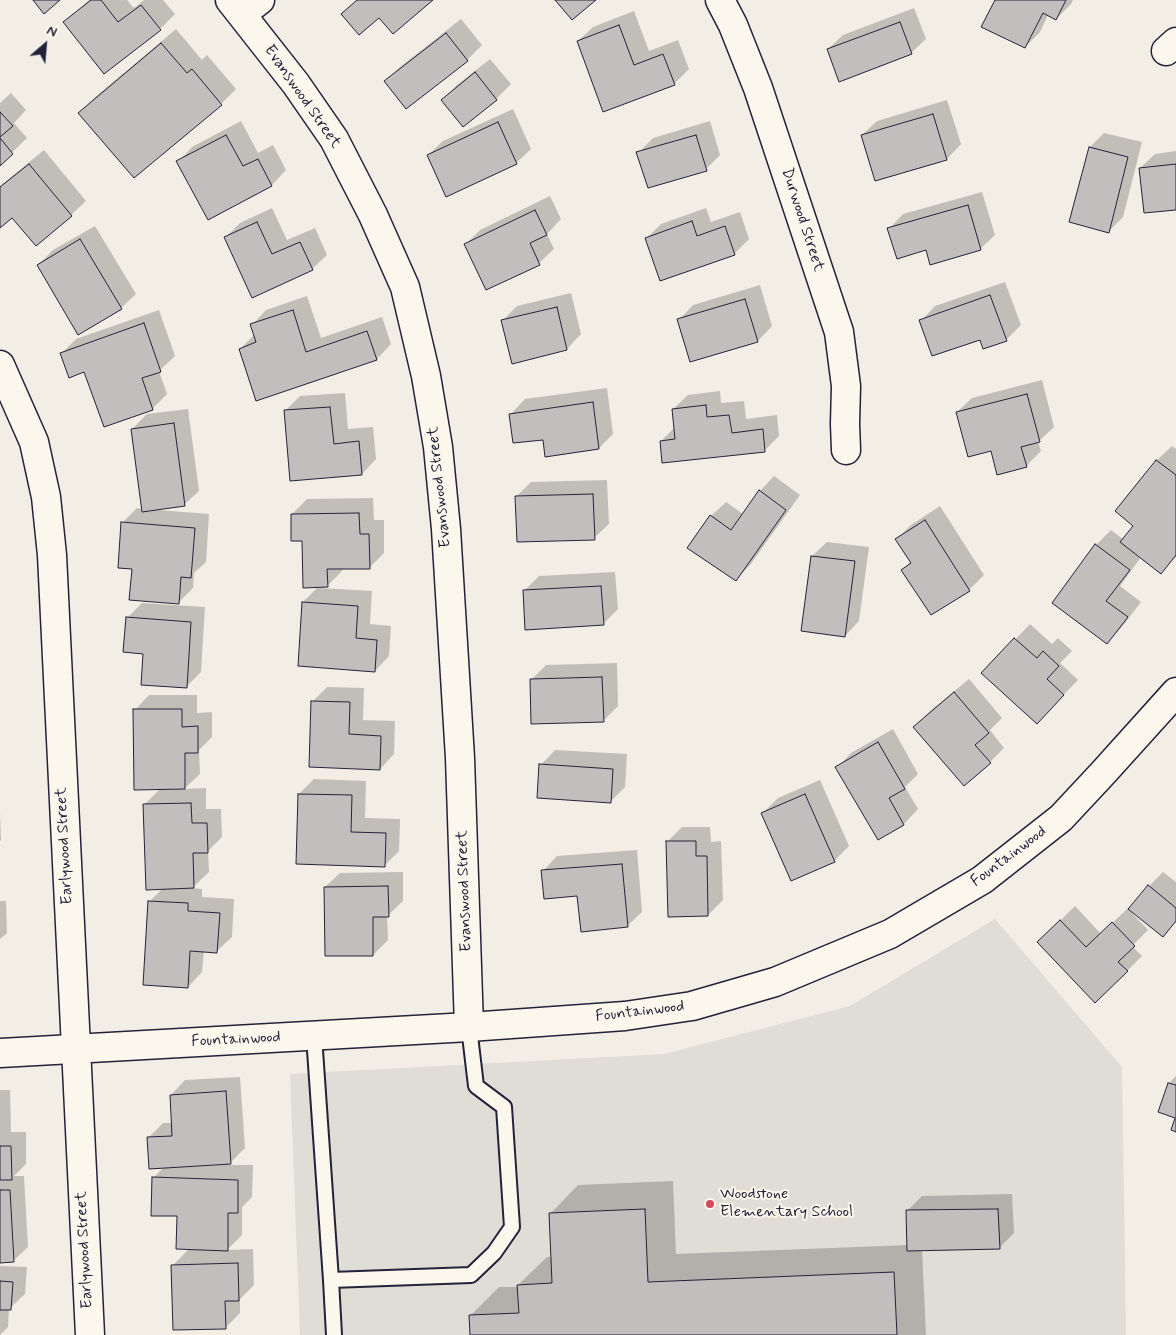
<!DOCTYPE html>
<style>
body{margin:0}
#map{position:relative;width:1176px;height:1335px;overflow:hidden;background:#f2eee5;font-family:Mynerve,sans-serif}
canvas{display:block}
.north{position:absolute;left:20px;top:20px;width:50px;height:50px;-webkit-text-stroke:4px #fbf7ec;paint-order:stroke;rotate:27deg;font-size:14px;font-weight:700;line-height:20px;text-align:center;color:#22223b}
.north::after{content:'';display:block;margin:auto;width:18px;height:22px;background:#22223b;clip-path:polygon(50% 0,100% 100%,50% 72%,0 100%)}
</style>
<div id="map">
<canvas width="1176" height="1335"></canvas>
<div class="north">N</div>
</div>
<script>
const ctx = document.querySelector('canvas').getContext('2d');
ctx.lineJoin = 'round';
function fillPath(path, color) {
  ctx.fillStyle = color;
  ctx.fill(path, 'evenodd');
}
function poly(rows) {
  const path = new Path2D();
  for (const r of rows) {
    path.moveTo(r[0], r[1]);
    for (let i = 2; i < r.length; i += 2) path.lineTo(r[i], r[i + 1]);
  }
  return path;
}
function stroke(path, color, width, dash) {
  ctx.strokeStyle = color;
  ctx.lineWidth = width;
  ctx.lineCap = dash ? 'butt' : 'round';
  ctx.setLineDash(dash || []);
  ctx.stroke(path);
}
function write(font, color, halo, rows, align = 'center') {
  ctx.font = font + ' Mynerve,sans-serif';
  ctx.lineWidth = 4;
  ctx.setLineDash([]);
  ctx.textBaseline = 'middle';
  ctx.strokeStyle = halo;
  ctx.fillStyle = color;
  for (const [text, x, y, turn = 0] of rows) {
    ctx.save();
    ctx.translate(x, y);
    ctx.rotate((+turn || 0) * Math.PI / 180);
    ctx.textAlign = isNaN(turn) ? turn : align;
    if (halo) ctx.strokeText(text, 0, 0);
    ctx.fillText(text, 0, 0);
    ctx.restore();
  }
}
fillPath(poly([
 [995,919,1122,1067,1126,1335,300,1335,290,1074,664,1054,850,1006]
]), '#e0dcd6');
fillPath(poly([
 [89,0,127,0,134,8,144,0,163,0,175,14,160,29,65,22],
 [996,0,1073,0,1071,4,1056,19,1048,15,1040,32,1025,47],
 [914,8,926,39,911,53,828,49,843,35],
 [634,11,649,51,678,40,689,69,674,84,578,41,593,27],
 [461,19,482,45,467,60,406,107,385,81,400,67],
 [176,29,202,60,207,55,236,89,221,104,134,177,80,113,94,98],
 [490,59,511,84,496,99,463,125,442,100,457,85],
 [11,93,26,110,14,123,27,138,0,164,0,103],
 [947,100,961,144,947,159,862,135,877,121],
 [513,109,531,149,516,163,428,155,443,141],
 [241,121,258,153,273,145,286,170,272,185,208,219,178,162,192,147],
 [710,121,720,155,706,169,638,153,653,138],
 [1104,133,1142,142,1123,217,1108,232,1090,147],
 [44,150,86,201,71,215,12,216,0,226,0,186],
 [1176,151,1176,208,1140,168,1155,154],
 [982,192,995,235,980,249,889,229,903,214],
 [550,196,561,219,547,234,554,249,539,263,487,288,466,244,480,230],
 [272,208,287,240,315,228,327,255,312,269,225,238,240,223],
 [706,208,711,222,740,212,749,239,734,254,646,239,661,224],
 [95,226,136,294,121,308,38,265,53,250],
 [1005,282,1021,325,1006,340,981,338,921,321,935,306],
 [760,285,772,326,758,341,679,320,693,305],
 [571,293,581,334,567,349,512,362,502,321,517,306],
 [307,296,321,338,382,317,391,344,377,359,257,399,240,349,255,334,252,325,266,310],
 [159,310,175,356,159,371,167,394,152,409,85,371,62,353,76,339],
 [1042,380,1054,427,1038,442,1041,451,1026,466,992,449,957,412,972,398],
 [607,388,613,434,599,448,544,438,511,414,525,399],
 [720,391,721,403,744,401,746,419,777,415,779,436,765,450,661,441,675,427,673,409,688,395],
 [345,393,348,429,373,427,376,459,362,474,285,411,300,396],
 [188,409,199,491,184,505,158,509,158,510,209,514,206,562,194,573,193,588,178,603,133,568,122,523,137,508,142,509,132,429,147,414],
 [1172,446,1176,449,1176,557,1161,572,1141,557,1120,586,1141,602,1121,628,1107,643,1053,603,1096,545,1111,530,1124,540,1135,526,1117,511,1157,460],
 [774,476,800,495,750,565,736,580,711,516,726,502,743,514,760,491],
 [607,480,609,524,594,538,516,497,531,482],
 [373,498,374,520,384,520,384,553,370,567,342,568,342,571,327,586,292,514,307,499],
 [940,506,984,575,969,590,931,614,903,570,911,561,897,539,911,525],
 [827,542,869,547,859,621,845,636,812,556],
 [615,572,618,609,603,624,524,591,539,576],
 [319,586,319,588,372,591,370,624,391,626,389,656,375,671,303,602],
 [142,603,205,607,201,672,186,687,144,653,127,618],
 [1030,624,1052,644,1058,638,1072,651,1060,663,1078,680,1051,708,983,673],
 [617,663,618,706,603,721,531,680,546,665],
 [969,679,1002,718,990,730,1004,748,990,762,915,727,929,712],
 [327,687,364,688,363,720,395,721,394,754,380,769,313,701],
 [149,695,197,695,197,713,212,712,212,737,199,750,200,774,184,789,206,788,206,809,221,809,222,837,208,851,209,872,192,888,202,889,202,897,234,899,232,937,217,951,204,950,202,972,188,987,150,901,163,888,145,804,160,789,135,710],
 [893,729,918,774,905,787,918,809,904,824,878,838,837,768,851,753],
 [555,750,627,754,625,787,610,802,541,765],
 [314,779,366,781,365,818,400,819,399,851,385,865,299,794],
 [820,780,849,846,834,861,763,813,778,798],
 [0,812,1,840,0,841],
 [682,827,710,827,711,842,721,841,723,900,708,915,667,842],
 [637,850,642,912,627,926,543,871,557,856],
 [403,872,403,901,387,916,388,940,373,955,325,887,340,873],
 [1163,872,1176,882,1176,922,1163,935,1131,910,1130,911,1148,930,1132,946,1142,956,1127,971,1039,942,1075,906,1101,934,1128,908,1129,910,1149,886],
 [0,901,6,901,7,933,0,939],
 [1176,1076,1176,1117,1169,1083],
 [240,1077,245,1148,228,1165,253,1165,252,1197,242,1207,242,1235,227,1250,253,1249,254,1285,240,1299,240,1313,225,1328,173,1265,190,1248,178,1215,153,1178,164,1167,148,1138,163,1123,173,1123,171,1095,185,1080],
 [0,1090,10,1090,11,1132,26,1132,26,1164,14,1176,24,1176,28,1247,13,1261,0,1262],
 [673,1181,676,1254,908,1245,907,1211,922,1196,1012,1194,1014,1233,999,1248,922,1249,926,1335,471,1335,470,1316,499,1287,518,1287,518,1285,547,1257,552,1257,550,1214,578,1185],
 [0,1266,27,1267,25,1294,9,1309,8,1327,0,1335]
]), '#0003');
const building = poly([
 [33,0,60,0,44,14,33,0],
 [91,0,101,0,118,22,141,5,161,30,104,74,63,22,91,0],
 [357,0,433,0,393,34,379,18,359,35,341,14,357,0],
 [555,0,596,0,572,20,555,0],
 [995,0,1066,0,1056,20,1043,13,1025,48,981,27,995,0],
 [900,22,912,54,839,82,827,49,900,22],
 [619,25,634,65,663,54,675,85,603,112,577,41,619,25],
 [446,33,468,61,406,109,384,81,446,33],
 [161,43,187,73,192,69,222,105,134,178,78,113,161,43],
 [475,72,497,100,463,127,441,100,475,72],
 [0,112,13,126,0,137,0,112],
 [933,114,947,160,875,181,861,135,933,114],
 [498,122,517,164,446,197,427,155,498,122],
 [226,135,243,166,258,159,272,186,208,220,176,161,226,135],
 [696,135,707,171,648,188,636,152,696,135],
 [0,138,13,154,0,166,0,138],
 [1089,147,1128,157,1109,233,1069,222,1089,147],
 [29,164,72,216,36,246,12,218,0,228,0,187,29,164],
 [1176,164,1176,210,1144,213,1139,168,1176,164],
 [968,205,981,250,930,265,926,250,897,259,887,228,968,205],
 [535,210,547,235,530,243,540,265,486,290,464,244,535,210],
 [692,221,697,236,725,226,735,255,660,281,645,238,692,221],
 [257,222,272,254,300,242,313,270,252,298,224,237,257,222],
 [80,239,122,309,78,335,37,265,80,239],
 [990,295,1007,341,983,349,980,340,932,356,919,320,990,295],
 [745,299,758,342,690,362,677,319,745,299],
 [557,307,567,350,512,364,501,320,557,307],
 [293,310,306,352,367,331,377,360,256,401,239,349,256,342,250,324,293,310],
 [144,323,161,372,142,378,153,410,104,427,84,372,69,378,60,353,144,323],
 [1027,394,1040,442,1021,447,1027,467,997,475,991,451,968,457,956,412,1027,394],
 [593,402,599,449,545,457,543,440,513,443,509,414,593,402],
 [706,405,707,417,729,415,732,433,763,429,765,452,662,463,660,441,675,439,672,409,706,405],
 [330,407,334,444,359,441,362,475,290,481,284,410,330,407],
 [174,423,185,506,142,512,131,429,174,423],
 [1156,460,1176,475,1176,555,1161,574,1120,542,1133,526,1115,511,1156,460],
 [759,490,786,510,736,581,687,548,710,515,731,530,759,490],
 [593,494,595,540,517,542,515,496,593,494],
 [359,513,360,534,369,534,370,569,327,569,328,587,303,588,302,541,291,541,291,514,359,513],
 [925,520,970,591,931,615,901,570,911,563,895,539,925,520],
 [121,522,195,528,191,578,181,577,179,604,129,600,132,569,118,568,121,522],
 [1095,544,1130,570,1106,601,1128,617,1107,644,1052,603,1095,544],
 [811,556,855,561,845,637,801,631,811,556],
 [601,586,604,625,525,630,523,590,601,586],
 [302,602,358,606,356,638,377,640,375,672,298,666,302,602],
 [126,617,191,622,187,688,141,685,143,654,123,652,126,617],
 [1014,638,1037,658,1043,651,1059,666,1047,679,1064,695,1037,724,981,673,1014,638],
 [602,677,604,722,531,724,530,679,602,677],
 [954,692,989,733,975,745,991,763,964,786,913,727,954,692],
 [311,701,350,702,349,734,381,736,380,770,309,767,311,701],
 [133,709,182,709,182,727,198,726,198,753,185,753,185,789,134,790,133,709],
 [878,742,905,789,889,798,904,825,878,840,835,767,878,742],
 [539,764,613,769,611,803,537,798,539,764],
 [298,794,352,795,351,832,386,833,385,867,296,864,298,794],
 [805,794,835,862,791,881,761,813,805,794],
 [191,803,192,823,207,823,208,853,193,853,194,888,146,890,143,804,191,803],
 [666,841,696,841,696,856,707,856,708,916,668,917,666,841],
 [622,864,628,927,581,932,577,896,544,899,541,870,622,864],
 [1148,885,1176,908,1176,921,1163,937,1128,909,1148,885],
 [388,886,389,917,373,917,373,956,325,956,324,887,388,886],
 [148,901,188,903,188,911,220,913,217,953,190,951,188,988,143,985,148,901],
 [1060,920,1086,947,1112,922,1135,946,1118,962,1128,971,1095,1003,1037,942,1060,920],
 [1168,1083,1176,1085,1176,1132,1171,1130,1175,1118,1158,1112,1168,1083],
 [226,1091,231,1164,149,1169,147,1137,172,1136,170,1095,226,1091],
 [0,1146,11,1146,12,1180,0,1180,0,1146],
 [152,1177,238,1180,238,1213,228,1213,228,1251,176,1249,177,1216,151,1216,152,1177],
 [0,1190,10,1190,14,1262,0,1263,0,1190],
 [645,1209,648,1282,894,1272,897,1335,470,1335,469,1315,519,1313,517,1285,552,1283,549,1213,645,1209],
 [998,1209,1000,1249,907,1251,906,1210,998,1209],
 [238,1263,239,1301,225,1301,226,1329,173,1330,171,1265,238,1263],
 [0,1281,13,1282,11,1310,0,1310,0,1281]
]);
fillPath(building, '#c2bebe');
stroke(building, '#22223b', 1);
const lane = poly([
 [314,1036,331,1280,471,1275,494,1253,512,1227,504,1107,476,1086,469,1027],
 [331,1280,334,1335]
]);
const street = poly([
 [230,0,296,84,334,139,373,215,405,287,426,376,438,447,446,529,460,758,469,1027],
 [720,0,733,25,758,88,839,332,846,386,845,424,846,450],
 [242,14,260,0],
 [1166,51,1176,42],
 [0,365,34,442,46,497,52,555,90,1335]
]);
const secondary = poly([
 [0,1053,469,1027,625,1016,692,1006,775,982,890,934,982,880,1061,818,1103,773,1176,692]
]);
stroke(lane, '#22223b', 18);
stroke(street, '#22223b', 31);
stroke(secondary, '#22223b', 31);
stroke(lane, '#fbf7ec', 14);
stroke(street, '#fbf7ec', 28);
stroke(secondary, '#fbf7ec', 28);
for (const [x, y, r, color] of [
 [710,1204,5,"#d1495b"]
]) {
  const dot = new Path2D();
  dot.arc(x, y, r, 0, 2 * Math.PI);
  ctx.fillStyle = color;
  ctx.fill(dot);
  stroke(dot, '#fbf7ec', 2);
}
write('16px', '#22223b', '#fbf7ec', [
 ["Evanswood Street",302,97,55],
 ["Durwood Street",802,220,72],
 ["Evanswood Street",440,487,-96],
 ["Earlywood Street",65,846,-93],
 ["Fountainwood",1009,857,-37],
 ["Evanswood Street",465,891,-92],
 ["Fountainwood",640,1012,-7],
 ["Fountainwood",236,1040,-3],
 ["Earlywood Street",85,1250,-93]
]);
write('16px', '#22223b', '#fbf7ec', [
 ["Woodstone",720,1195],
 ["Elementary School",720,1213]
], 'left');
</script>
